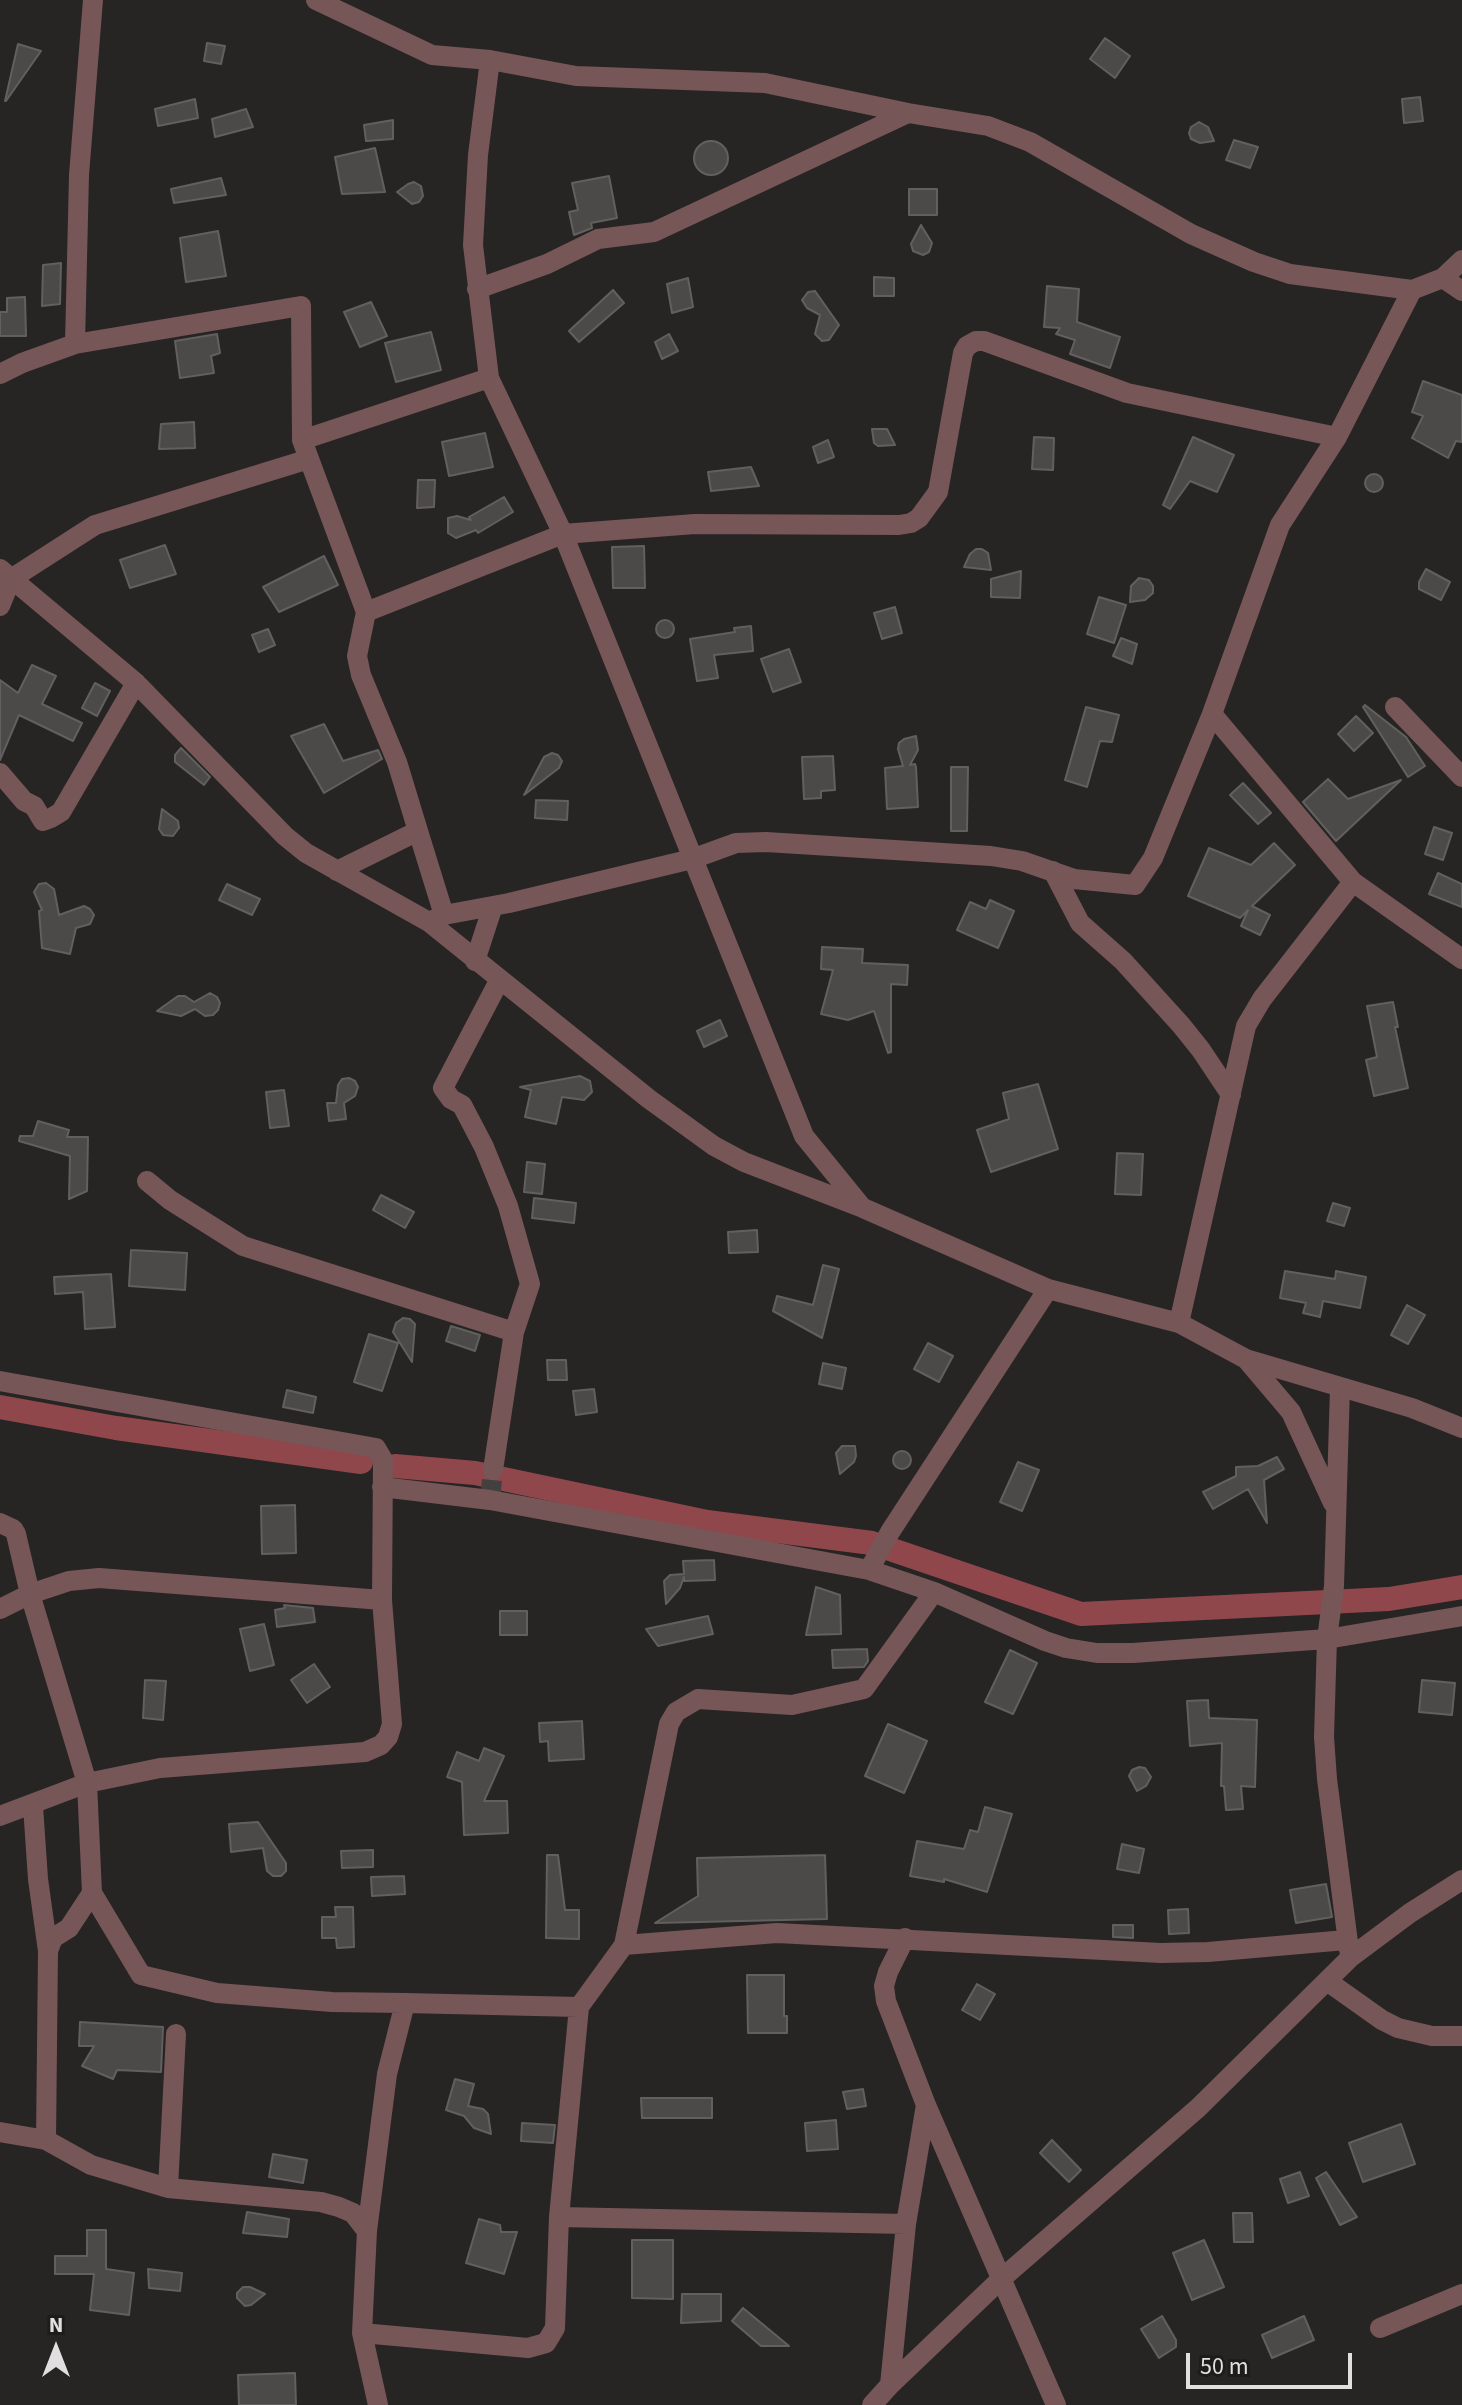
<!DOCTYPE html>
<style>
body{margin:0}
#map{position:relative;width:1462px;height:2405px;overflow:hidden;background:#272424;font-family:"Source Sans 3",sans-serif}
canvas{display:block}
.north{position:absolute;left:16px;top:2309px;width:80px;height:80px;-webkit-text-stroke:6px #1e1b1b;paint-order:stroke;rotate:0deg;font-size:22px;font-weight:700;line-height:32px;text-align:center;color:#e1dfdf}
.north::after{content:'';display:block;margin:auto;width:28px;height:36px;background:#e1dfdf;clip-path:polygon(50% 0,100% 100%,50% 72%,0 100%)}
.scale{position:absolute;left:1186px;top:2353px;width:166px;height:36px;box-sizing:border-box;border:4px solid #e1dfdf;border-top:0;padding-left:10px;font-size:24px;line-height:28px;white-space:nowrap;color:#e1dfdf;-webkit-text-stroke:6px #1e1b1b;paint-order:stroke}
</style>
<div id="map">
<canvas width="1462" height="2405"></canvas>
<div class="north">N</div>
<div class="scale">50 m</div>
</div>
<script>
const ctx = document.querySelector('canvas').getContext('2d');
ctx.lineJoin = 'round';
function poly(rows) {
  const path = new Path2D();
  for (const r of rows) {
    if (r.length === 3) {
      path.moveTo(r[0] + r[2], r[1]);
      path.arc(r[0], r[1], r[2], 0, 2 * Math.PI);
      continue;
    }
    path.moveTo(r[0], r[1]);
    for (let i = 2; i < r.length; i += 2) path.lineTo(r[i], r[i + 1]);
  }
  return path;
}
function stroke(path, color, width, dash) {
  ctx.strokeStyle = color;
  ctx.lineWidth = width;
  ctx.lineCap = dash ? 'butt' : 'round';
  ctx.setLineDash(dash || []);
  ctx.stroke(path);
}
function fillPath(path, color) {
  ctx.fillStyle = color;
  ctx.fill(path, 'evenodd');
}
stroke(poly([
 [0,1407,116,1428,361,1462],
 [395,1466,475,1473,707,1522,872,1543,1081,1614,1389,1599,1462,1587]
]), '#90474c', 24);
const building = poly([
 [1105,38,1130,56,1115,78,1090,59,1105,38],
 [207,43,225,46,221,64,204,61,207,43],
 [18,44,41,51,6,101,5,101,18,44],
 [1420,97,1423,121,1404,123,1402,99,1420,97],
 [195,99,198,118,158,126,155,109,195,99],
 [246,109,253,127,215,137,212,119,246,109],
 [393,120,393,139,366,141,364,125,393,120],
 [1199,122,1208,127,1214,141,1200,143,1191,139,1189,133,1191,127,1199,122],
 [1234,140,1258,147,1250,168,1226,160,1234,140],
 [711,158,17],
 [375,148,385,192,342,194,335,157,375,148],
 [609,176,617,218,591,223,592,228,574,235,569,212,578,210,572,183,609,176],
 [221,178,226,195,174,203,171,189,221,178],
 [414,182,421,186,423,196,419,202,412,204,397,192,408,184,414,182],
 [909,189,937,189,937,215,909,215,909,189],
 [921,225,932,243,929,252,923,255,913,251,911,244,921,225],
 [218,231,226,276,186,282,180,238,218,231],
 [61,263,60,304,42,306,43,265,61,263],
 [874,277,894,278,894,296,874,296,874,277],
 [688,278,693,307,672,313,667,284,688,278],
 [1047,286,1079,289,1077,322,1120,337,1110,368,1070,354,1075,340,1056,334,1060,328,1044,327,1047,286],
 [613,290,624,303,579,342,569,331,613,290],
 [815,291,839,325,829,340,822,341,815,334,820,315,807,308,802,300,808,292,815,291],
 [25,297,26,336,0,336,0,312,7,312,7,298,25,297],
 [371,302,387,336,360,347,344,312,371,302],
 [431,332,441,370,396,382,385,343,431,332],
 [217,334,220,353,211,356,214,373,180,378,175,341,217,334],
 [669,334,678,351,662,359,655,342,669,334],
 [1423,381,1462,395,1462,442,1456,441,1448,458,1412,438,1423,416,1412,412,1423,381],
 [194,422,195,448,159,449,161,424,194,422],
 [872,429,887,429,895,445,878,446,874,443,872,429],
 [485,433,493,467,449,476,442,442,485,433],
 [1034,437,1054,438,1053,470,1032,469,1034,437],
 [1193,437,1234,455,1217,492,1190,481,1170,509,1163,505,1193,437],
 [828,440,834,457,818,463,813,447,828,440],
 [751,467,759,486,711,491,708,472,751,467],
 [1374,483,9],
 [418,480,435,480,434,507,417,508,418,480],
 [504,497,513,512,478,533,476,530,456,538,448,533,448,518,457,516,471,520,469,517,504,497],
 [165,545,176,574,130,588,120,560,165,545],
 [644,546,645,588,613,588,612,547,644,546],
 [976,549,982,549,988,553,991,570,964,567,970,554,976,549],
 [324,556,338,585,279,612,263,587,324,556],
 [1426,569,1450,582,1441,600,1419,589,1419,582,1426,569],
 [1021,571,1020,598,991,597,991,579,1021,571],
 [1139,578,1149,580,1153,586,1153,593,1145,600,1130,602,1131,586,1139,578],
 [1099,597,1126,605,1114,643,1087,634,1099,597],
 [895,607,902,633,882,639,874,613,895,607],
 [665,629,9],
 [751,626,753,651,714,655,718,678,697,681,690,639,735,632,734,628,751,626],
 [268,629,275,645,259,652,252,635,268,629],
 [1121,638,1137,644,1132,664,1113,656,1121,638],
 [789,649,801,682,773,692,761,659,789,649],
 [32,665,56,676,42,704,82,723,73,741,19,715,0,760,0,680,18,693,32,665],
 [95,683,110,691,97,716,82,708,95,683],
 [1365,705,1406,737,1425,766,1408,777,1363,707,1365,705],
 [1086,707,1119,715,1112,742,1100,741,1087,787,1065,780,1086,707],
 [1356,716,1373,733,1354,751,1338,734,1356,716],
 [324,724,343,761,378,750,382,759,324,793,291,736,324,724],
 [916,736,918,750,910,765,915,764,916,767,918,807,887,809,885,768,903,766,898,749,899,743,904,739,916,736],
 [181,748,210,777,204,785,175,762,175,755,181,748],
 [552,753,558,755,562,761,559,768,524,795,544,757,552,753],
 [833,756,835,790,821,791,821,798,804,799,802,757,833,756],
 [951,767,968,767,967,831,951,831,951,767],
 [1328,779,1348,799,1401,780,1336,841,1303,802,1328,779],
 [1243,783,1271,813,1258,824,1230,795,1243,783],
 [536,800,568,801,567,820,535,818,536,800],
 [162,809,178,821,179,828,173,836,163,835,159,829,162,809],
 [1434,827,1452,833,1443,860,1425,854,1434,827],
 [1274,843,1295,865,1252,906,1270,915,1260,935,1241,926,1248,910,1240,918,1188,896,1209,848,1251,865,1274,843],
 [1438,873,1462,884,1462,907,1429,894,1438,873],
 [46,883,54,889,59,915,84,906,90,909,94,915,90,924,76,928,70,954,42,948,39,911,42,910,34,892,39,884,46,883],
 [227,884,260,899,252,915,219,900,227,884],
 [990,900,1014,911,998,948,957,930,970,902,986,909,990,900],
 [822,947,863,949,862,963,908,965,907,985,891,984,891,1052,888,1053,874,1011,848,1020,821,1014,833,970,821,969,822,947],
 [210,993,217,997,220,1003,218,1010,213,1015,205,1016,195,1009,181,1016,157,1011,178,996,185,996,194,1002,210,993],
 [1393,1002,1398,1027,1395,1027,1408,1088,1374,1096,1366,1060,1377,1057,1367,1006,1393,1002],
 [720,1020,727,1036,704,1047,697,1031,720,1020],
 [580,1076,590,1081,592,1092,584,1100,562,1097,556,1124,525,1117,531,1090,520,1087,580,1076],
 [349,1078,355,1081,358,1087,355,1096,344,1103,346,1119,329,1121,327,1103,336,1103,338,1085,342,1079,349,1078],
 [1038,1084,1058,1149,991,1172,977,1130,1009,1119,1003,1093,1038,1084],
 [284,1090,289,1126,270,1128,266,1092,284,1090],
 [38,1121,69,1130,67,1137,88,1137,87,1191,69,1199,70,1156,19,1141,20,1136,33,1136,38,1121],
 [1117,1153,1143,1154,1141,1195,1115,1194,1117,1153],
 [527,1162,545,1164,542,1194,524,1192,527,1162],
 [381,1195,414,1212,405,1228,373,1210,381,1195],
 [534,1198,576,1203,574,1223,532,1218,534,1198],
 [1333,1203,1350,1208,1344,1226,1327,1221,1333,1203],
 [757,1230,758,1252,729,1253,728,1232,757,1230],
 [131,1250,187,1253,185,1290,129,1286,131,1250],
 [823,1265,839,1269,822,1338,773,1311,777,1296,813,1305,823,1265],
 [1285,1271,1335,1279,1336,1271,1366,1277,1360,1308,1323,1301,1320,1317,1303,1313,1306,1303,1280,1298,1285,1271],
 [111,1274,115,1327,85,1329,83,1292,55,1294,54,1277,111,1274],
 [1407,1305,1425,1315,1408,1344,1391,1335,1407,1305],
 [403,1318,410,1319,415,1324,412,1362,393,1332,396,1323,403,1318],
 [451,1326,480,1335,475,1351,446,1341,451,1326],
 [369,1334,398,1343,382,1391,354,1382,369,1334],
 [928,1343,953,1356,939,1382,914,1369,928,1343],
 [547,1360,566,1360,567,1380,548,1380,547,1360],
 [823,1363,846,1368,842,1389,819,1384,823,1363],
 [594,1389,597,1412,576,1415,573,1391,594,1389],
 [287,1390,316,1397,313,1413,283,1407,287,1390],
 [842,1446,855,1446,856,1456,854,1462,840,1474,836,1453,842,1446],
 [902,1460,9],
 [1277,1457,1284,1469,1264,1480,1267,1523,1248,1489,1213,1509,1203,1492,1236,1476,1236,1467,1258,1466,1277,1457],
 [1018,1462,1039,1470,1022,1511,1000,1502,1018,1462],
 [295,1505,296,1553,262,1554,261,1506,295,1505],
 [714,1560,715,1580,684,1581,684,1577,680,1588,666,1604,664,1581,670,1575,684,1574,683,1561,714,1560],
 [816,1587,840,1595,841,1634,806,1635,816,1587],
 [284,1605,313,1608,315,1622,277,1627,275,1610,285,1608,284,1605],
 [500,1611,527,1611,527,1635,500,1635,500,1611],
 [708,1616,713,1634,658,1646,646,1629,708,1616],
 [264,1624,274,1665,250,1671,240,1629,264,1624],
 [867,1649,868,1661,864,1667,833,1668,832,1650,867,1649],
 [1010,1650,1037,1663,1013,1714,985,1702,1010,1650],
 [314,1664,330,1687,307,1703,291,1680,314,1664],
 [145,1680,166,1681,163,1720,143,1718,145,1680],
 [1422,1680,1455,1683,1452,1715,1419,1712,1422,1680],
 [1208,1700,1209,1718,1257,1720,1255,1787,1241,1786,1243,1809,1226,1810,1224,1786,1221,1786,1222,1743,1190,1746,1187,1701,1208,1700],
 [582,1721,584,1759,549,1761,548,1741,540,1742,539,1723,582,1721],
 [888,1724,927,1741,904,1793,865,1776,888,1724],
 [484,1748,504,1756,484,1801,507,1801,508,1833,464,1835,462,1782,447,1777,457,1752,479,1761,484,1748],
 [1139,1767,1145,1768,1151,1777,1146,1786,1137,1791,1129,1776,1132,1770,1139,1767],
 [985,1807,1012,1814,987,1892,944,1879,944,1882,910,1876,917,1841,964,1849,970,1830,978,1832,985,1807],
 [258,1822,286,1863,286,1871,281,1876,273,1876,267,1871,263,1848,231,1852,229,1824,258,1822],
 [1122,1844,1144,1849,1139,1873,1117,1869,1122,1844],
 [373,1850,373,1867,342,1868,341,1851,373,1850],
 [547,1855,558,1855,565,1910,579,1910,579,1939,546,1938,547,1855],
 [825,1855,827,1919,655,1923,698,1896,697,1858,825,1855],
 [404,1876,405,1894,372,1896,371,1877,404,1876],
 [1326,1884,1332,1917,1296,1923,1290,1890,1326,1884],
 [335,1907,353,1907,354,1947,337,1948,336,1938,322,1938,322,1917,336,1917,335,1907],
 [1188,1909,1189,1933,1169,1934,1168,1910,1188,1909],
 [1113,1925,1133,1925,1133,1938,1113,1937,1113,1925],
 [747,1975,784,1975,784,2016,787,2016,787,2033,748,2033,747,1975],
 [977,1984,995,1994,980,2020,962,2010,977,1984],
 [80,2022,163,2027,161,2072,117,2070,113,2079,82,2066,94,2046,79,2046,80,2022],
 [455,2079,474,2084,468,2106,483,2109,488,2114,491,2134,474,2128,464,2116,446,2110,455,2079],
 [863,2089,866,2106,847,2109,843,2092,863,2089],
 [641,2098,712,2098,712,2118,642,2118,641,2098],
 [836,2120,838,2149,807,2151,805,2123,836,2120],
 [522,2123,555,2125,553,2143,521,2141,522,2123],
 [1401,2124,1415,2164,1363,2182,1349,2143,1401,2124],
 [1052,2140,1081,2170,1069,2182,1040,2153,1052,2140],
 [273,2154,307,2160,303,2183,269,2177,273,2154],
 [1300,2172,1309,2196,1288,2203,1280,2179,1300,2172],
 [1326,2172,1357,2217,1340,2225,1316,2178,1326,2172],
 [247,2212,289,2219,287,2237,243,2233,247,2212],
 [1233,2213,1252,2213,1253,2242,1234,2242,1233,2213],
 [479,2219,500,2225,501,2232,517,2232,504,2274,466,2263,479,2219],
 [87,2230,106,2230,106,2269,134,2273,129,2315,90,2310,94,2274,55,2274,55,2256,87,2256,87,2230],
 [632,2240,673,2240,673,2299,632,2298,632,2240],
 [1204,2240,1224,2287,1192,2300,1173,2253,1204,2240],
 [148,2269,182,2273,180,2291,149,2288,148,2269],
 [243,2287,250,2287,265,2294,251,2305,245,2306,237,2298,237,2293,243,2287],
 [682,2294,721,2294,721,2321,681,2323,682,2294],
 [743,2308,789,2346,761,2346,732,2321,743,2308],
 [1162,2316,1176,2340,1176,2347,1159,2358,1141,2329,1162,2316],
 [1304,2316,1314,2340,1272,2358,1262,2335,1304,2316],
 [295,2373,296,2405,239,2405,238,2375,295,2373]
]);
fillPath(building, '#4c4949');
stroke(building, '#625f5f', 2);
stroke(poly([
 [490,1500,493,1470]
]), '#434040', 20, [20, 10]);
stroke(poly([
 [316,0,432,55,490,60,576,76,765,83,908,113,988,126,1030,142,1191,234,1254,262,1290,274,1412,290],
 [490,60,478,155,473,245,489,378,563,534,804,1136,861,1206],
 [1443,278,1462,291],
 [477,289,547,264,598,239,654,232,908,113],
 [75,344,79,175,93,0],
 [0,374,22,363,75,344,301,306,302,440,489,378],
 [302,440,366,612,563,534,695,524,899,525,911,523,919,518,938,492,963,353,967,346,976,341,984,341,1127,393,1337,437],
 [0,569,136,683,285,836,306,853,429,922,649,1099,714,1146,744,1162,863,1208,1048,1289,1179,1323,1246,1359,1412,1408,1462,1428],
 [0,606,11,579,95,525,309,459],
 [1395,707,1462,777],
 [1212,714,1353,882,1462,959],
 [0,773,24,801,34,806,43,821,51,818,61,812,136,683],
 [418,831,444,915],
 [337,871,418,831,397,762,361,675,357,656,366,612],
 [1053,871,1080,923,1123,961,1181,1025,1201,1050,1231,1095],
 [429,922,444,915,509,903,692,859,736,843,766,842,991,856,1022,861,1074,879,1135,885,1153,858,1212,714,1280,525,1337,437,1412,290,1443,278,1462,260],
 [475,961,493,906],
 [147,1181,170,1200,243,1246,514,1332],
 [1179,1323,1246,1026,1262,999,1353,882],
 [1247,1360,1291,1412,1333,1503],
 [0,1381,376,1448,383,1460,382,1600,392,1724,388,1737,381,1745,365,1752,160,1768,87,1783,0,1816],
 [1340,1388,1334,1586,1327,1639,1324,1737,1327,1779,1349,1950],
 [493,1470,514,1332,530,1284,508,1206,484,1147,462,1105,451,1099,443,1088,499,981],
 [382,1487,490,1500,869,1570,934,1592,1045,1641,1066,1648,1097,1653,1133,1653,1327,1639,1462,1616],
 [0,1523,13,1529,16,1534,30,1594,87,1783,92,1893,141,1975,217,1993,332,2002,405,2003],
 [869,1570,890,1532,1048,1289],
 [0,1609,30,1594,69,1581,99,1578,382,1600],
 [33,1806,38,1879,48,1951],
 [905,1938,888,1972,884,1986,886,2001,926,2105,1056,2405],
 [624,1945,777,1933,1161,1953,1208,1952,1346,1940],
 [1327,1981,1382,2020,1398,2028,1432,2036,1462,2036],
 [0,2132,46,2140,91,2165,168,2188,321,2202,339,2207,353,2213,367,2231],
 [46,2140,48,1951,53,1938,69,1928,92,1893],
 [168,2188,176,2034],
 [559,2217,906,2224],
 [1380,2328,1462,2294],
 [362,2333,528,2348,546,2343,555,2328,559,2217,579,2007,624,1945,669,1724,676,1712,698,1699,792,1705,864,1689,934,1592],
 [890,2385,906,2224,926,2105],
 [378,2405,362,2333,367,2231,387,2074,405,2003,579,2007],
 [872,2405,890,2385,1000,2280,1198,2108,1351,1957,1410,1913,1462,1880]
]), '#775657', 20);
</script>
